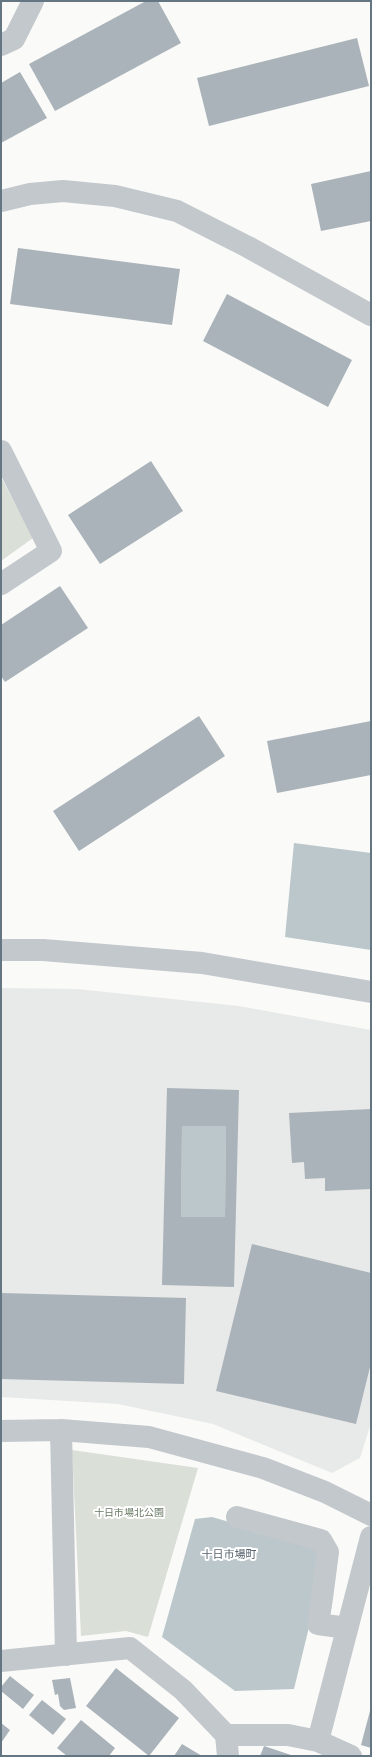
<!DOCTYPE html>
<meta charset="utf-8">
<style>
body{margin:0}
#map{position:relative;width:372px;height:1757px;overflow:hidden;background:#fafaf8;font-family:"Golos Text",sans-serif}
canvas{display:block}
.frame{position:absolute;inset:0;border:2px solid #657683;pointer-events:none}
</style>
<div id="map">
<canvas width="372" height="1757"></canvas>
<div class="frame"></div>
</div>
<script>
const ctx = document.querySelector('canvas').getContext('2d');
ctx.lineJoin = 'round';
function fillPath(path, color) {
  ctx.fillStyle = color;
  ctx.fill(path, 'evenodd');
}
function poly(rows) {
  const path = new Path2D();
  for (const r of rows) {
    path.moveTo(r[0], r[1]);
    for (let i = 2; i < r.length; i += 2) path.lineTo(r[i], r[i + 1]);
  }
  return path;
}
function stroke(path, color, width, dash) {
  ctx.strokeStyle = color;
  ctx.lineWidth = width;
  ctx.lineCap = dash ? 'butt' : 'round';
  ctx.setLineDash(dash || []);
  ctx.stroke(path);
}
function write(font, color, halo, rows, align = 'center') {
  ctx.font = font + ' "Golos Text","Noto Sans JP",sans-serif';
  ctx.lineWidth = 4;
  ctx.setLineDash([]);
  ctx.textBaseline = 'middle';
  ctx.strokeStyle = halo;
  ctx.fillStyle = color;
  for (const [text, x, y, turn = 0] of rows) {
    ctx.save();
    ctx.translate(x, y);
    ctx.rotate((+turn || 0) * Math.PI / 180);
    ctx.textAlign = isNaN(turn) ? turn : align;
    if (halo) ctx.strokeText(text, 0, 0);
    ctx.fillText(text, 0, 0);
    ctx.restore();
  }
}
fillPath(poly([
 [1,988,77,989,239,1006,371,1030,371,1423,360,1458,332,1473,213,1424,118,1404,1,1397]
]), '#e8e9e9');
fillPath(poly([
 [1,477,33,538,1,561],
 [72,1450,198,1468,148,1637,126,1631,81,1636]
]), '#dadfd7');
fillPath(poly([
 [294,843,371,853,371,950,285,937],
 [182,1126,226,1126,225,1217,181,1217],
 [212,1517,309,1545,318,1552,309,1627,294,1689,235,1691,162,1637,195,1519]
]), '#bbc7cb');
fillPath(poly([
 [146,1,158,1,181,43,55,111,29,64],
 [357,38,369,86,209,126,197,78],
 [20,72,47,118,1,143,1,83],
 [371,171,371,221,321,231,311,184],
 [18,248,180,269,172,325,10,304],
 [227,294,352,360,328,407,203,341],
 [151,461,183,511,100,564,68,515],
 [60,586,88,628,5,682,1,676,1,625],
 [199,716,225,756,79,851,53,811],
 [371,721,371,775,277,793,267,741],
 [167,1088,239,1090,234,1287,162,1285],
 [182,1126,226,1126,225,1217,181,1217],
 [371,1109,371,1189,325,1191,325,1178,305,1179,304,1162,292,1163,289,1113],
 [252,1244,371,1273,371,1363,356,1424,216,1391],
 [1,1293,186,1298,184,1384,1,1379],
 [116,1668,179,1718,149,1756,86,1706],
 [10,1676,34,1695,23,1709,1,1691,1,1687],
 [70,1678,76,1708,64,1710,60,1706,58,1694,55,1695,52,1680],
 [42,1700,66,1719,53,1735,29,1715],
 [371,1707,371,1748,361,1745],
 [81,1720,115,1748,109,1756,67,1756,57,1748],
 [1,1723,10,1730,1,1743],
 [182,1744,202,1756,174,1756],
 [264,1746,294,1756,260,1756]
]), '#aab3b9');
stroke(poly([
 [1,45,14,39,33,1],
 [1,201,30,194,63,191,115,196,177,211,248,247,371,315],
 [1,451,51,551,1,584],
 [1,950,43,950,202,963,371,992],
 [61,1430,66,1655],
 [1,1431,61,1430,149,1437,263,1468,325,1492,371,1515],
 [237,1517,321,1540,328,1552,322,1598,318,1624,347,1628],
 [1,1661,130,1648,183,1690,226,1735],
 [318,1741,371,1537],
 [228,1756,226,1735,288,1735,318,1741,351,1756]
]), '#c3c8cc', 22);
write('10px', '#687a64', '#fff', [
 ["十日市場北公園",129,1513]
]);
write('11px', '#57646e', '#fff', [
 ["十日市場町",229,1555]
]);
</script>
